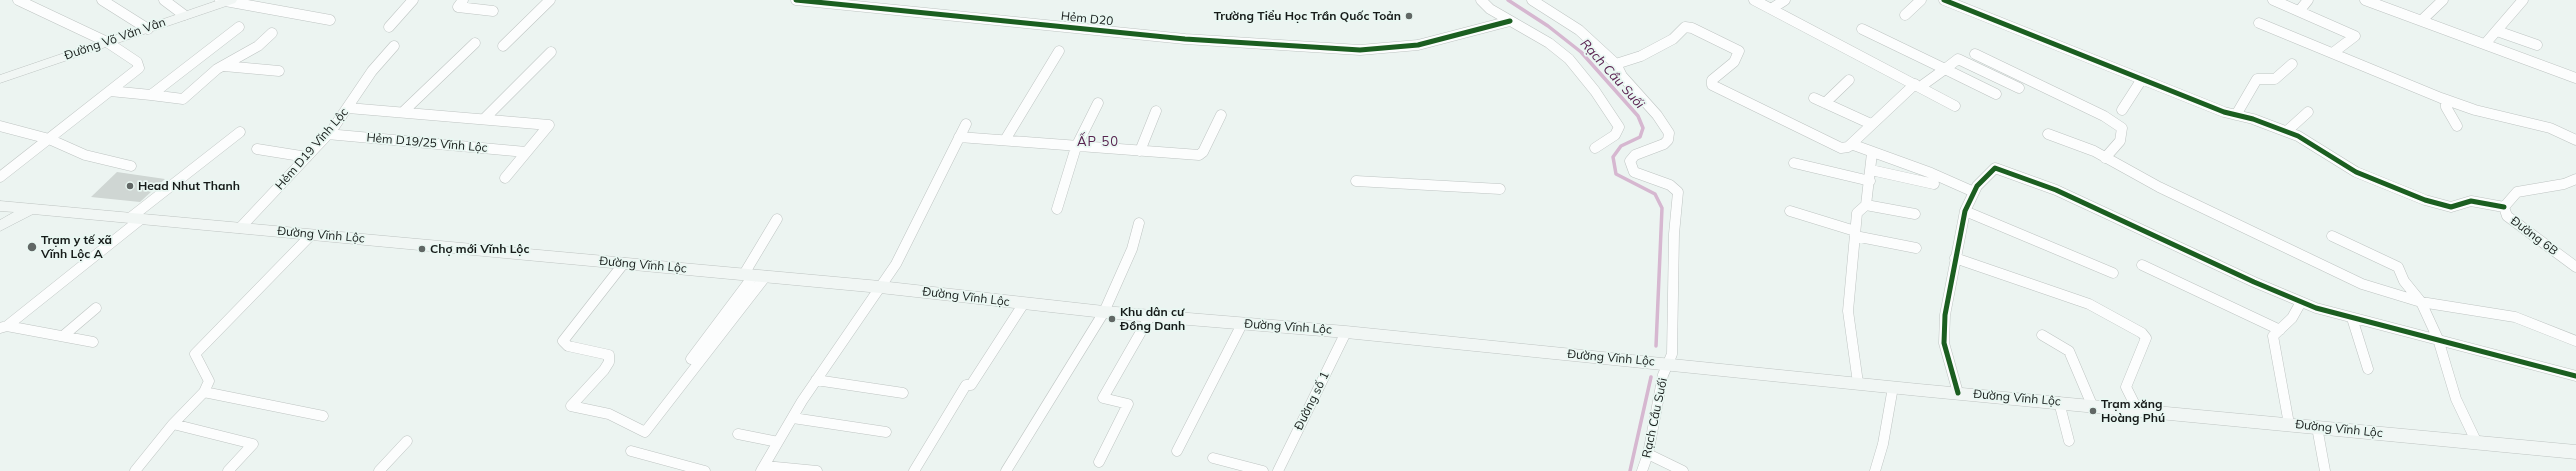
<!DOCTYPE html>
<meta charset="utf-8">
<style>
body{margin:0}
canvas{display:block;background:#ecf4f1}
</style>
<canvas width="2576" height="471"></canvas>
<script>
const ctx = document.querySelector('canvas').getContext('2d');
ctx.lineJoin = 'round';
function poly(rows) {
  const path = new Path2D();
  for (const r of rows) {
    path.moveTo(r[0], r[1]);
    for (let i = 2; i < r.length; i += 2) path.lineTo(r[i], r[i + 1]);
  }
  return path;
}
function stroke(path, color, width, dash) {
  ctx.strokeStyle = color;
  ctx.lineWidth = width;
  ctx.lineCap = dash ? 'butt' : 'round';
  ctx.setLineDash(dash || []);
  ctx.stroke(path);
}
function fillPath(path, color) {
  ctx.fillStyle = color;
  ctx.fill(path, 'evenodd');
}
function write(font, color, halo, rows, align = 'center') {
  ctx.font = font + ' Mulish,sans-serif';
  ctx.lineWidth = 3.5;
  ctx.setLineDash([]);
  ctx.textBaseline = 'middle';
  ctx.strokeStyle = halo;
  ctx.fillStyle = color;
  for (const [text, x, y, turn = 0] of rows) {
    ctx.save();
    ctx.translate(x, y);
    ctx.rotate((+turn || 0) * Math.PI / 180);
    ctx.textAlign = isNaN(turn) ? turn : align;
    if (halo) ctx.strokeText(text, 0, 0);
    ctx.fillText(text, 0, 0);
    ctx.restore();
  }
}
stroke(poly([
 [1508,0,1548,26,1581,52,1638,116,1643,128,1640,137,1621,146,1613,157,1616,174,1655,194,1662,208,1656,346],
 [1630,471,1651,377]
]), '#d6b7d0', 3.5);
fillPath(poly([
 [117,172,165,179,140,202,91,197]
]), '#cfd6d3');
const street = poly([
 [102,0,148,29],
 [164,0,184,15],
 [220,0,330,20],
 [463,0,458,7,493,11],
 [796,0,1185,39,1360,50,1418,45,1510,21],
 [1481,0,1490,9,1549,43,1569,59,1595,91,1619,127,1615,135,1595,148],
 [1532,0,1579,30,1616,64,1622,76,1657,115,1669,133,1668,140,1664,144,1635,155,1630,161,1634,172,1670,185,1678,192,1674,234,1672,354,1663,375,1648,454,1642,471],
 [1754,0,1955,106],
 [1944,0,2224,112,2253,119,2298,136,2356,172,2425,200,2451,207,2471,201,2504,207],
 [2273,0,2355,36,2334,52],
 [2365,0,2576,78],
 [1771,9,1785,0],
 [2300,10,2308,0],
 [1905,15,1921,0],
 [2422,20,2443,0],
 [2259,23,2441,98,2475,110,2550,128,2576,140],
 [389,27,413,0],
 [1862,29,1945,69,1958,59,2019,88],
 [2497,31,2537,45],
 [2485,44,2523,0],
 [503,46,550,0],
 [1975,54,2104,116,2122,128,2120,141,2105,158],
 [1616,64,1641,56,1673,39,1685,27,1692,28,1739,51,1734,62,1712,80,1712,85,1841,148,1848,147,1915,84],
 [224,66,279,71],
 [1920,87,1945,69,1996,94],
 [110,91,151,95,239,27],
 [151,95,183,99,217,69,258,46,272,33],
 [1814,98,1871,124],
 [2446,100,2446,107,2457,126],
 [1825,103,1849,80],
 [348,108,549,125,505,178],
 [2122,110,2142,79],
 [404,111,475,43],
 [2236,115,2257,79,2275,79,2292,64],
 [484,119,551,52],
 [0,126,49,139,85,155,131,166],
 [2287,131,2308,112],
 [327,134,526,152],
 [2048,134,2094,151,2159,187,2362,284,2421,302,2515,317,2576,341],
 [959,137,1199,155,1203,152,1221,115],
 [1005,140,1059,51],
 [1851,144,1931,173,1974,192],
 [257,149,307,157],
 [1140,151,1156,111],
 [1794,163,1870,181],
 [1871,170,1934,184],
 [0,177,139,68,137,62,107,42,18,0],
 [2576,179,2564,184,2517,192,2504,207,2507,216,2576,267],
 [1356,181,1500,189],
 [1866,205,1915,214],
 [1057,209,1076,147,1098,103],
 [1790,211,1855,231],
 [1965,211,2113,273],
 [130,218,240,132],
 [240,228,332,130,372,71,394,46],
 [1855,236,1916,248],
 [2332,236,2398,267,2404,281,2421,302,2438,339,2456,399,2476,441],
 [1955,258,2089,304,2142,333,2146,338,2126,387,2137,409],
 [624,263,563,341,568,346,609,355,609,362,604,370,571,406,609,414,645,432,766,276],
 [2142,265,2280,330],
 [744,274,777,219],
 [2352,318,2368,369],
 [7,326,93,342],
 [0,328,7,326,141,219],
 [2042,335,2069,351,2092,405],
 [63,336,96,308],
 [691,359,754,275],
 [816,380,903,393],
 [1858,383,1848,311,1857,213,1866,205,1872,153],
 [204,392,323,416],
 [1958,393,1944,343,1945,315,1965,211,1977,186,1995,168,2056,190,2254,282,2316,308,2576,376],
 [2059,402,2069,441],
 [793,418,886,432],
 [173,424,253,444,228,471],
 [2289,424,2273,336,2292,318,2301,302],
 [2317,427,2325,471],
 [738,434,778,442],
 [631,451,705,471],
 [1177,451,1242,324],
 [1648,454,1683,471],
 [1213,458,1263,471],
 [1099,462,1128,404,1103,398,1150,316],
 [765,466,817,471],
 [135,471,173,424,204,392,209,381,195,354,311,235],
 [379,471,407,441],
 [761,471,802,401,896,264,966,124],
 [914,471,966,385,971,385,1024,303],
 [1006,471,1104,312,1132,249,1139,223],
 [1278,471,1346,332],
 [1875,471,1883,444,1893,387]
]);
const secondary = poly([
 [219,0,237,0,235,3,0,83,0,75,219,0],
 [0,201,880,281,1104,306,1346,326,1919,384,2576,445,2576,459,1919,396,1346,338,1104,318,880,293,33,214,0,231,0,220,14,212,0,211,0,201]
]);
stroke(street, '#bec4c2', 11);
stroke(secondary, '#bec4c2', 1);
stroke(street, '#fcfdfd', 10);
fillPath(secondary, '#f1f6f4');
stroke(poly([
 [796,0,1185,39,1360,50,1418,45,1510,21],
 [1944,0,2224,112,2253,119,2298,136,2356,172,2425,200,2451,207,2471,201,2504,207],
 [1958,393,1944,343,1945,315,1965,211,1977,186,1995,168,2056,190,2254,282,2316,308,2576,376]
]), '#1b5e20', 5);
for (const [x, y, r, color] of [
 [1409,16,4,"#616765"],
 [130,186,4,"#616765"],
 [32,247,5,"#616765"],
 [422,249,4,"#616765"],
 [1112,319,4,"#616765"],
 [2093,411,4,"#616765"]
]) {
  const dot = new Path2D();
  dot.arc(x, y, r, 0, 2 * Math.PI);
  ctx.fillStyle = color;
  ctx.fill(dot);
  stroke(dot, '#e9f7f2', 1.5);
}
write('bold 12px', '#161b19', '#e9f7f2', [
 ["Trường Tiểu Học Trần Quốc Toản",1401,16,"right"],
 ["Head Nhut Thanh",138,186],
 ["Trạm y tế xã",41,240],
 ["Vĩnh Lộc A",41,254],
 ["Chợ mới Vĩnh Lộc",430,249],
 ["Khu dân cư",1120,312],
 ["Đồng Danh",1120,326],
 ["Trạm xăng",2101,404],
 ["Hoàng Phú",2101,418]
], 'left');
write('12px', '#161b19', '#e9f7f2', [
 ["Hẻm D20",1087,19,6],
 ["Đường Võ Văn Vân",115,39,-19],
 ["Hẻm D19/25 Vĩnh Lộc",427,143,5],
 ["Hẻm D19 Vĩnh Lộc",312,149,-49],
 ["Đường Vĩnh Lộc",321,235,5],
 ["Đường 6B",2534,236,37],
 ["Đường Vĩnh Lộc",643,265,5],
 ["Đường Vĩnh Lộc",966,297,7],
 ["Đường Vĩnh Lộc",1288,327,4],
 ["Đường Vĩnh Lộc",1611,358,5],
 ["Đường Vĩnh Lộc",2017,398,5],
 ["Đường số 1",1312,401,-64],
 ["Rạch Cầu Suối",1655,418,-78],
 ["Đường Vĩnh Lộc",2339,429,6]
]);
write('italic 13px', '#5c2352', '#e9f7f2', [
 ["Rạch Cầu Suối",1612,74,48]
]);
ctx.letterSpacing = '1px';
write('13px', '#58234f', '#e9f7f2', [
 ["ẤP 50",1098,142]
]);
ctx.letterSpacing = '0px';
</script>
